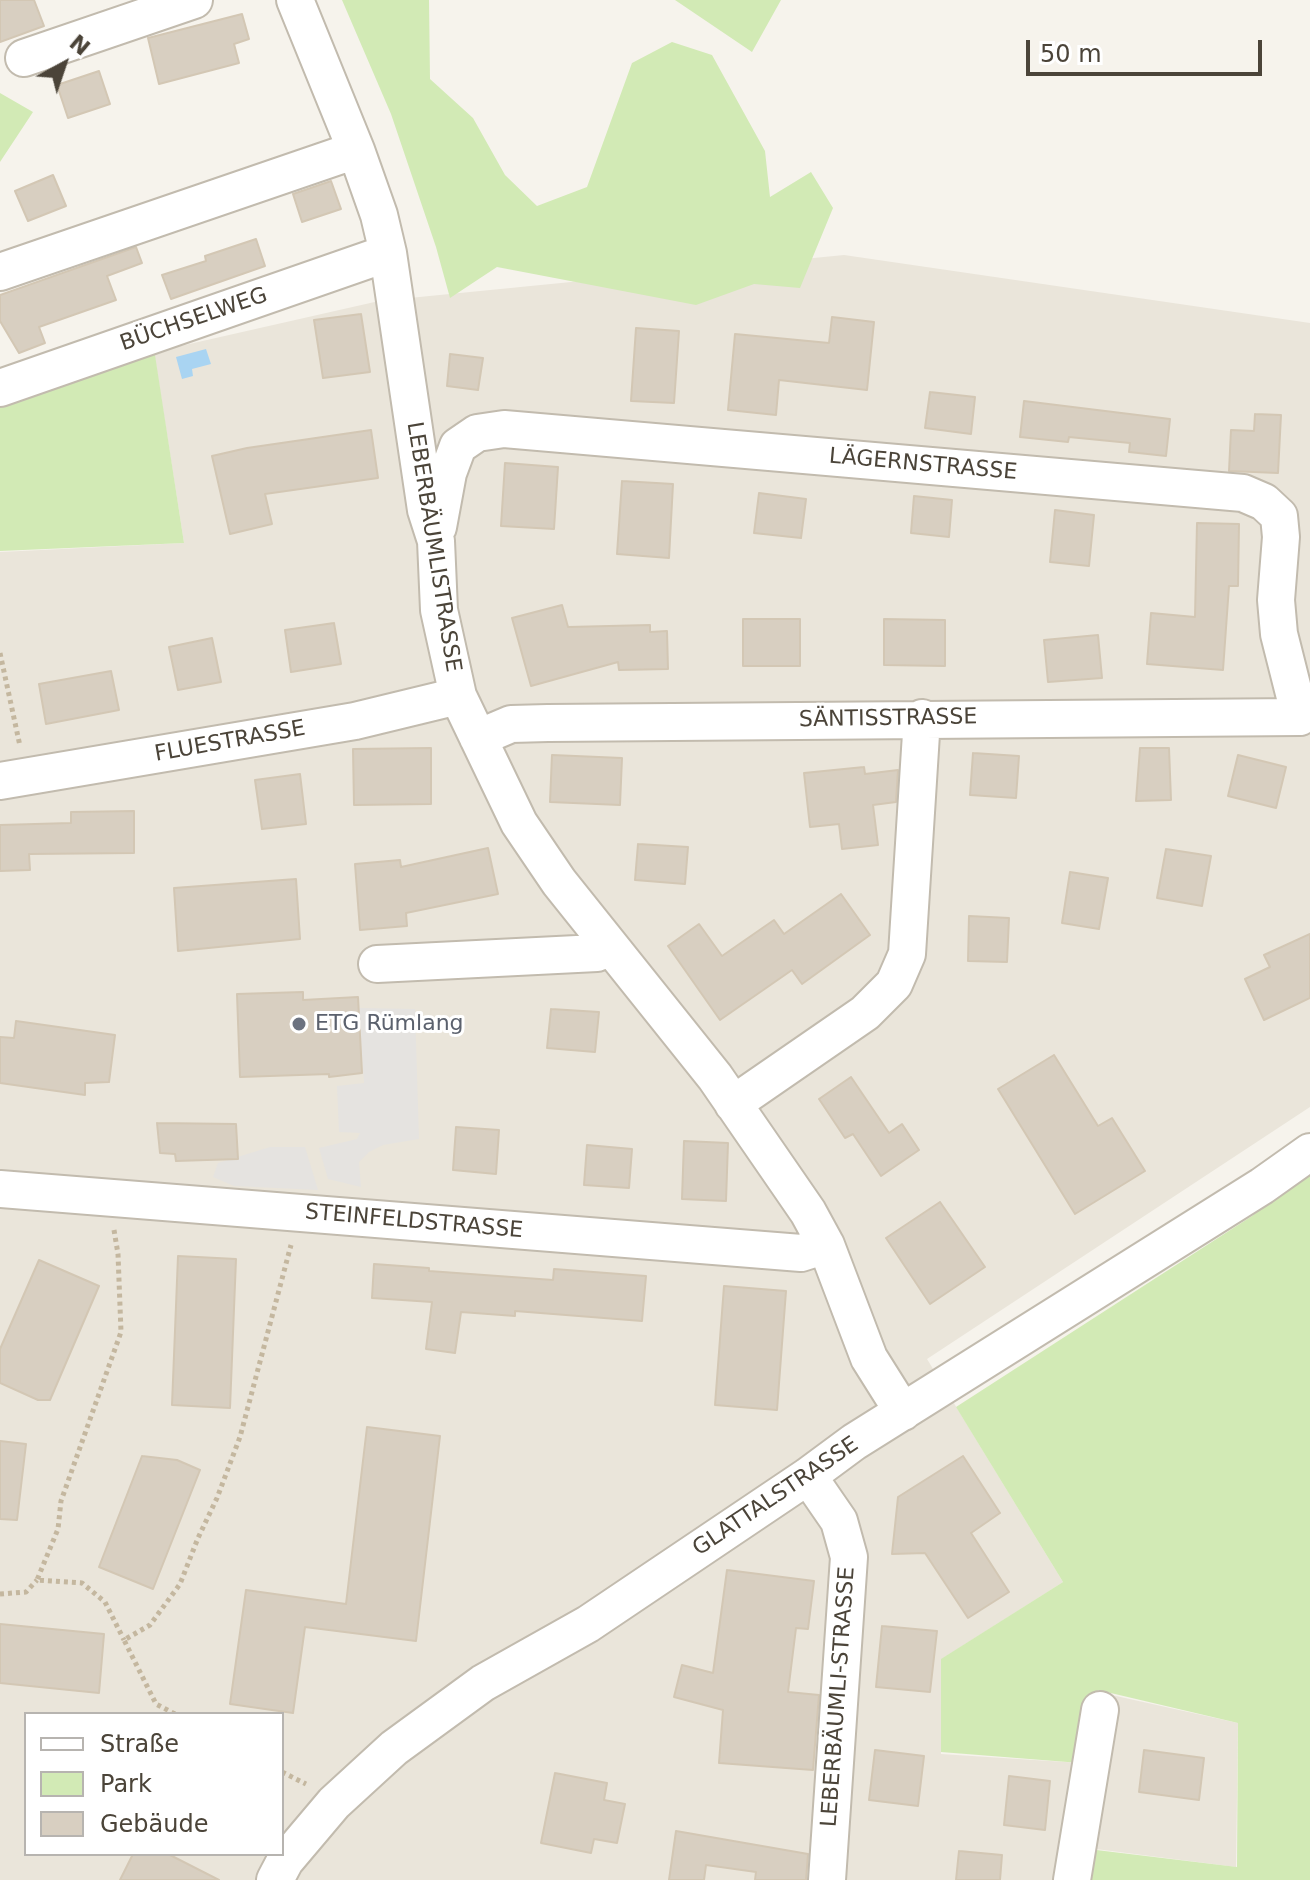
<!DOCTYPE html>
<meta charset="utf-8">
<style>
body{margin:0}
#map{position:relative;width:1310px;height:1880px;overflow:hidden;background:#f6f3ec;font-family:"DejaVu Sans",sans-serif}
canvas{display:block}
.legend{position:absolute;left:24px;top:1712px;width:260px;height:144px;box-sizing:border-box;background:#fff;border:2px solid #b7b4b0;margin:0;padding:10px 14px;list-style:none;font-size:24px;color:#4b4439}
.legend li{display:flex;align-items:center;gap:16px;height:40px}
.legend b{width:40px;border:2px solid #b7b4b0}
.north{position:absolute;left:24px;top:24px;width:80px;height:80px;-webkit-text-stroke:6px #fff;paint-order:stroke;rotate:40deg;font-size:22px;font-weight:700;line-height:32px;text-align:center;color:#4b4439}
.north::after{content:'';display:block;margin:auto;width:28px;height:36px;background:#4b4439;clip-path:polygon(50% 0,100% 100%,50% 72%,0 100%)}
.scale{position:absolute;left:1026px;top:40px;width:236px;height:36px;box-sizing:border-box;border:4px solid #4b4439;border-top:0;padding-left:10px;font-size:24px;line-height:28px;white-space:nowrap;color:#4b4439;-webkit-text-stroke:6px #fff;paint-order:stroke}
</style>
<div id="map">
<canvas width="1310" height="1880"></canvas>
<ul class="legend">
<li><b style="height:10px;background:#fff"></b>Straße</li>
<li><b style="height:22px;background:#d2eab5"></b>Park</li>
<li><b style="height:22px;background:#d8cfc1"></b>Gebäude</li>
</ul>
<div class="north">N</div>
<div class="scale">50 m</div>
</div>
<script>
const ctx = document.querySelector('canvas').getContext('2d');
ctx.lineJoin = 'round';
function fillPath(path, color) {
  ctx.fillStyle = color;
  ctx.fill(path, 'evenodd');
}
function poly(rows) {
  const path = new Path2D();
  for (const r of rows) {
    path.moveTo(r[0], r[1]);
    for (let i = 2; i < r.length; i += 2) path.lineTo(r[i], r[i + 1]);
  }
  return path;
}
function stroke(path, color, width, dash) {
  ctx.strokeStyle = color;
  ctx.lineWidth = width;
  ctx.lineCap = dash ? 'butt' : 'round';
  ctx.setLineDash(dash || []);
  ctx.stroke(path);
}
function write(font, color, halo, rows, align = 'center') {
  ctx.font = font + ' "DejaVu Sans",sans-serif';
  ctx.lineWidth = 6;
  ctx.setLineDash([]);
  ctx.textBaseline = 'middle';
  ctx.strokeStyle = halo;
  ctx.fillStyle = color;
  for (const [text, x, y, turn = 0] of rows) {
    ctx.save();
    ctx.translate(x, y);
    ctx.rotate((+turn || 0) * Math.PI / 180);
    ctx.textAlign = isNaN(turn) ? turn : align;
    if (halo) ctx.strokeText(text, 0, 0);
    ctx.fillText(text, 0, 0);
    ctx.restore();
  }
}
fillPath(poly([
 [844,255,1310,323,1310,1107,927,1359,1063,1582,942,1659,941,1754,1081,1763,1098,1692,1238,1723,1236,1867,1088,1848,1084,1880,0,1880,0,552,184,543,154,352,379,301],
 [26,1714,282,1714,282,1854,26,1854]
]), '#eae5da');
fillPath(poly([
 [342,0,429,0,430,79,473,118,505,175,537,206,587,187,632,63,672,42,712,55,765,151,770,197,811,172,833,208,800,288,754,284,696,305,497,267,450,298,436,247,391,114],
 [675,0,781,0,752,52],
 [0,93,33,112,0,162],
 [153,342,184,543,0,551,0,395],
 [1310,1171,1310,1880,1084,1880,1088,1849,1237,1867,1238,1723,1098,1690,1080,1763,941,1752,941,1659,1063,1582,956,1407,1252,1216]
]), '#d2eab5');
fillPath(poly([
 [359,1008,415,1009,419,1139,383,1145,369,1152,359,1162,361,1187,328,1179,319,1148,357,1139,360,1133,339,1132,337,1086,364,1083],
 [270,1147,305,1147,318,1190,234,1186,213,1177,218,1163]
]), '#e5e3e0');
fillPath(poly([
 [206,349,211,364,192,369,193,376,182,379,176,357]
]), '#a9d4f2');
const building = poly([
 [0,0,34,0,44,26,0,42,0,0],
 [242,14,249,39,234,44,239,63,159,84,148,38,242,14],
 [99,71,110,104,68,118,57,85,99,71],
 [53,175,66,206,28,221,15,191,53,175],
 [331,181,341,209,302,222,293,194,331,181],
 [256,239,265,266,171,299,162,275,206,261,205,256,256,239],
 [136,247,142,263,107,276,116,300,39,327,45,343,19,353,0,321,0,295,136,247],
 [361,314,370,372,323,378,314,320,361,314],
 [832,317,874,322,867,390,779,380,776,415,728,410,735,334,829,343,832,317],
 [636,328,679,331,674,403,631,401,636,328],
 [450,354,483,358,478,390,447,386,450,354],
 [930,392,975,397,971,434,925,428,930,392],
 [1024,401,1170,419,1166,456,1129,452,1130,443,1069,437,1068,442,1020,437,1024,401],
 [1255,414,1281,415,1278,473,1229,471,1231,430,1254,431,1255,414],
 [371,430,378,478,265,494,272,524,230,534,212,456,247,448,371,430],
 [505,463,558,467,554,529,501,526,505,463],
 [622,481,673,484,669,558,617,554,622,481],
 [759,493,806,499,801,538,754,533,759,493],
 [914,496,952,500,949,537,911,533,914,496],
 [1055,510,1094,515,1089,566,1050,562,1055,510],
 [1197,523,1239,524,1238,586,1229,586,1223,670,1147,664,1151,613,1195,617,1197,523],
 [562,605,568,627,650,625,650,632,667,631,668,669,619,670,618,662,531,686,512,618,562,605],
 [743,619,800,619,800,666,743,666,743,619],
 [884,619,945,620,945,666,884,665,884,619],
 [334,623,341,664,291,672,285,630,334,623],
 [1098,635,1102,678,1048,682,1044,640,1098,635],
 [212,638,221,682,178,690,169,647,212,638],
 [111,671,119,710,46,724,39,684,111,671],
 [431,748,431,804,354,805,353,749,431,748],
 [1140,748,1169,748,1171,800,1136,801,1140,748],
 [973,753,1019,756,1016,798,970,795,973,753],
 [552,755,622,758,620,805,550,802,552,755],
 [1238,755,1286,767,1276,808,1228,796,1238,755],
 [864,767,865,774,898,770,896,802,873,805,878,845,842,849,839,824,810,827,804,773,864,767],
 [300,774,306,824,262,829,255,780,300,774],
 [134,811,134,853,29,854,30,870,0,871,0,825,71,823,71,812,134,811],
 [638,844,688,847,685,884,635,880,638,844],
 [488,848,498,894,406,913,407,926,360,930,355,864,400,860,401,867,488,848],
 [1166,849,1211,856,1202,906,1157,898,1166,849],
 [1070,872,1108,878,1099,929,1062,923,1070,872],
 [296,879,300,939,178,951,174,888,296,879],
 [841,894,870,935,802,984,792,970,720,1020,668,946,699,924,722,956,774,920,784,934,841,894],
 [969,916,1009,918,1007,962,968,961,969,916],
 [1310,934,1310,998,1264,1020,1245,979,1270,967,1264,955,1310,934],
 [303,992,303,1000,358,997,362,1073,329,1077,329,1074,240,1077,237,994,303,992],
 [551,1009,599,1012,595,1052,547,1048,551,1009],
 [16,1021,115,1035,109,1082,85,1083,85,1095,0,1083,0,1037,14,1038,16,1021],
 [1054,1055,1098,1126,1112,1118,1145,1171,1075,1214,998,1089,1054,1055],
 [851,1077,889,1133,902,1124,919,1150,881,1176,853,1134,845,1138,819,1099,851,1077],
 [157,1123,236,1124,238,1159,176,1161,175,1154,160,1153,157,1123],
 [456,1127,499,1130,496,1174,453,1170,456,1127],
 [684,1141,728,1143,726,1201,682,1199,684,1141],
 [587,1145,632,1149,629,1188,584,1185,587,1145],
 [940,1202,985,1267,930,1304,886,1238,940,1202],
 [178,1256,236,1259,230,1408,172,1405,178,1256],
 [39,1260,99,1286,50,1400,38,1400,0,1383,0,1349,39,1260],
 [374,1264,429,1268,429,1271,553,1280,554,1269,646,1276,642,1321,515,1311,515,1316,461,1312,455,1353,426,1349,432,1302,372,1298,374,1264],
 [724,1286,786,1291,777,1410,715,1405,724,1286],
 [367,1427,440,1436,416,1641,305,1627,293,1713,230,1704,246,1590,346,1604,367,1427],
 [0,1441,26,1444,17,1520,0,1519,0,1441],
 [142,1456,177,1460,200,1470,153,1589,99,1567,142,1456],
 [963,1456,1000,1513,971,1533,1009,1592,968,1618,925,1553,892,1554,898,1497,963,1456],
 [727,1570,814,1581,808,1629,796,1628,788,1692,819,1695,813,1770,719,1763,723,1710,674,1697,682,1665,713,1673,727,1570],
 [0,1624,104,1634,99,1693,0,1683,0,1624],
 [882,1626,937,1631,930,1692,876,1687,882,1626],
 [875,1750,924,1756,918,1806,869,1800,875,1750],
 [1144,1750,1204,1758,1199,1800,1139,1792,1144,1750],
 [555,1773,607,1783,604,1800,625,1804,617,1843,594,1839,591,1853,541,1843,555,1773],
 [1009,1776,1050,1781,1045,1830,1004,1825,1009,1776],
 [676,1831,808,1854,806,1880,755,1880,756,1872,706,1865,704,1880,669,1880,676,1831],
 [959,1851,1002,1855,1000,1880,956,1880,959,1851],
 [133,1854,168,1854,219,1880,120,1880,133,1854]
]);
fillPath(building, '#d8cfc1');
stroke(building, '#d3c7b4', 2);
const minor = poly([
 [295,0,356,150,379,215,388,253,426,510,436,541,439,610,458,696,519,823,559,882,715,1077,808,1212,826,1245,869,1358,903,1412],
 [24,58,194,0],
 [0,272,356,150],
 [0,388,388,253],
 [438,527,448,473,458,446,477,433,504,429,1243,493,1264,502,1279,516,1281,537,1276,600,1279,634,1300,717],
 [478,738,511,724,548,723,1300,717],
 [0,781,355,721,458,696],
 [377,964,597,953,610,947],
 [733,1104,865,1013,894,984,907,954,922,718],
 [0,1189,801,1253,826,1245],
 [808,1476,839,1521,849,1557,827,1880],
 [275,1880,285,1861,334,1803,394,1748,483,1683,588,1624,808,1476,854,1442,1262,1186,1310,1152],
 [1072,1880,1100,1710]
]);
stroke(minor, '#c2bbae', 40);
stroke(poly([
 [0,653,20,746],
 [114,1230,118,1254,121,1332,61,1501,58,1529,37,1580,82,1583,105,1602,124,1640],
 [0,1594,26,1592,37,1580],
 [175,1714,156,1704,124,1640,150,1625,180,1584,198,1538,217,1498,240,1437,291,1245],
 [282,1772,306,1784]
]), '#c4b79f', 5, [4, 4]);
stroke(minor, '#fff', 36);
for (const [x, y, r, color] of [
 [299,1024,8,"#6b7280"]
]) {
  const dot = new Path2D();
  dot.arc(x, y, r, 0, 2 * Math.PI);
  ctx.fillStyle = color;
  ctx.fill(dot);
  stroke(dot, '#fff', 3);
}
write('22px', '#4b4439', '#fff', [
 ["BÜCHSELWEG",194,320,-19],
 ["LÄGERNSTRASSE",923,465,5],
 ["LEBERBÄUMLISTRASSE",433,547,81],
 ["SÄNTISSTRASSE",888,719,-1],
 ["FLUESTRASSE",230,742,-10],
 ["STEINFELDSTRASSE",414,1222,5],
 ["GLATTALSTRASSE",776,1497,-34],
 ["LEBERBÄUMLI-STRASSE",839,1697,-86]
]);
write('22px', '#5b616d', '#fff', [
 ["ETG Rümlang",315,1024]
], 'left');
</script>
